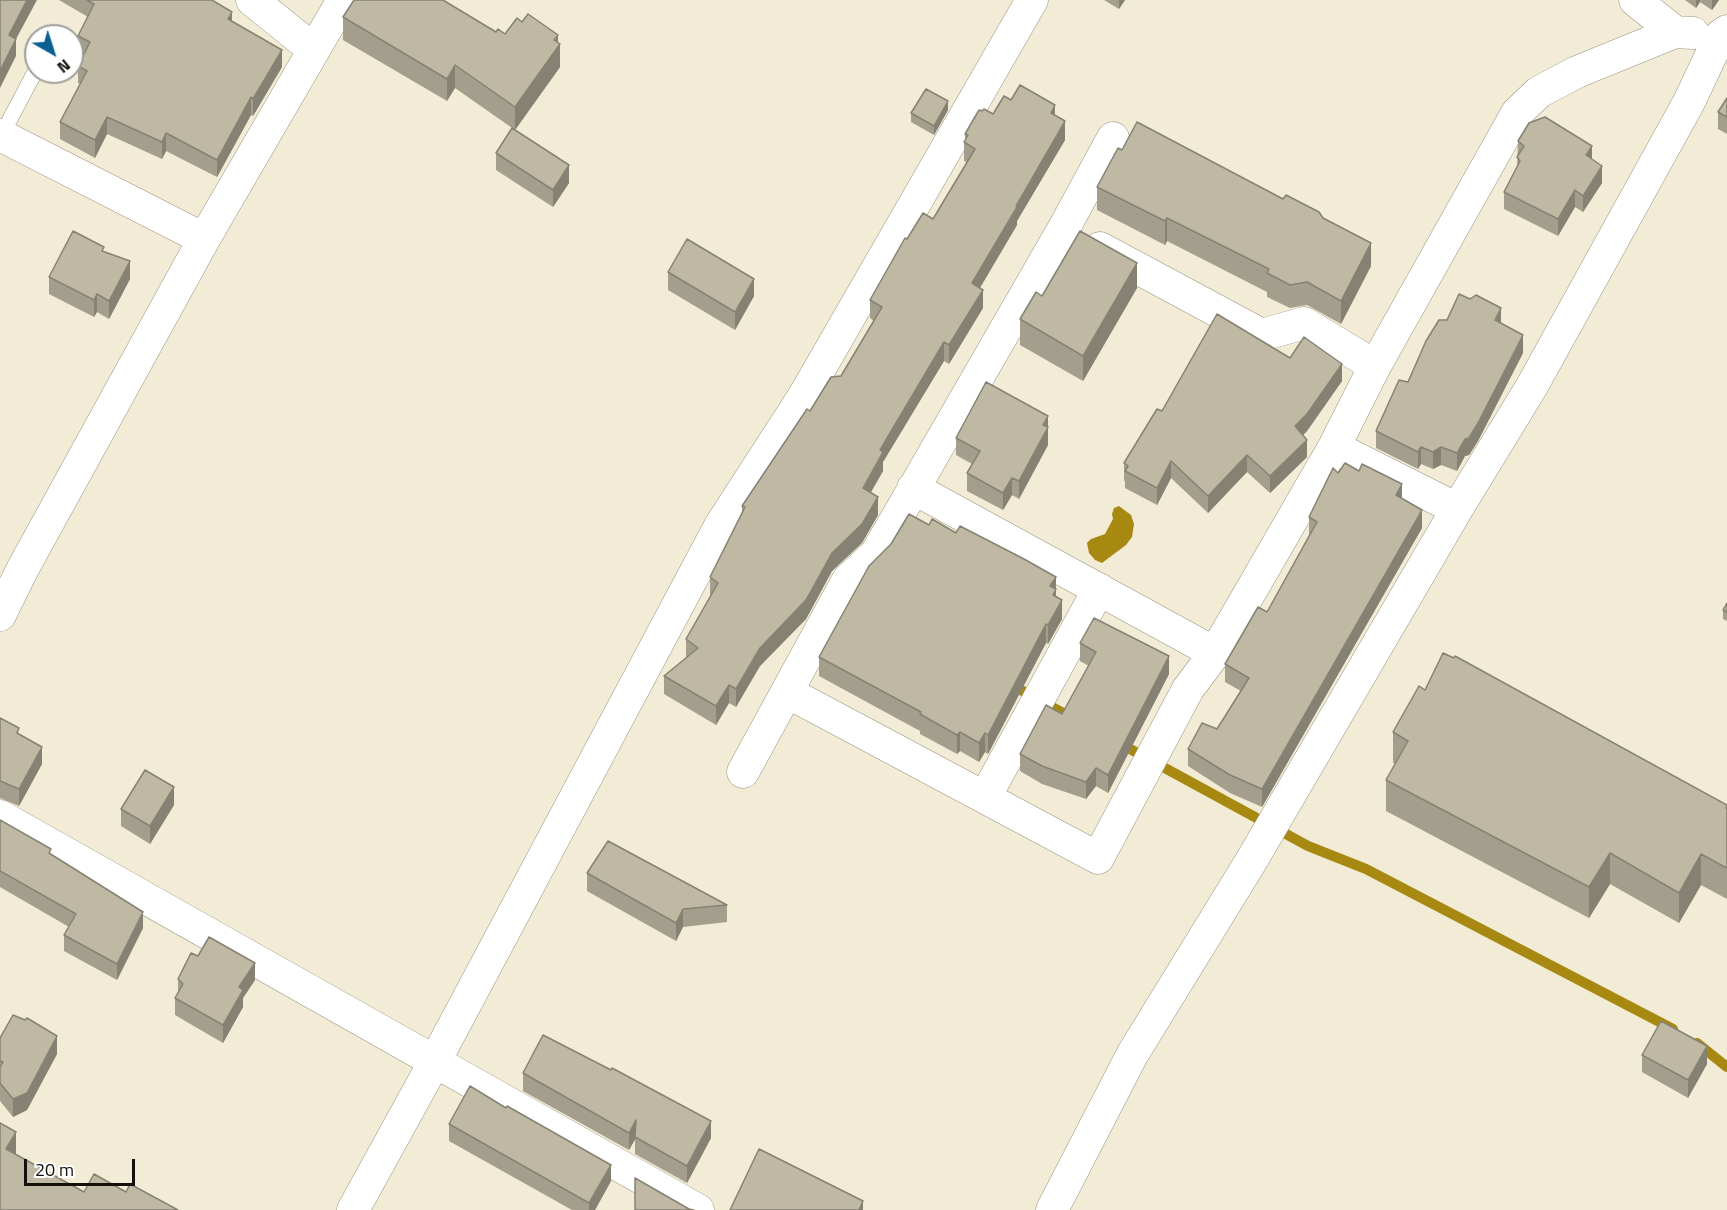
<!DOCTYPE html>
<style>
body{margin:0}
#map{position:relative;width:1727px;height:1210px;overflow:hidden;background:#f2ebd5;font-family:"Titillium Web",sans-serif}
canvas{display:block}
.north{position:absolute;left:24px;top:24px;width:60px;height:60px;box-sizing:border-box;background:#fff;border:2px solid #a09f9d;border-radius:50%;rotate:141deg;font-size:16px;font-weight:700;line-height:24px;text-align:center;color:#121009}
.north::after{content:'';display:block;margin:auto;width:21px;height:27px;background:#095f90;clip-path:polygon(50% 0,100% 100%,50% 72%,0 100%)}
.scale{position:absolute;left:24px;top:1159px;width:111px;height:27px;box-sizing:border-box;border:3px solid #121009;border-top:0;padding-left:8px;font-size:18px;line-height:21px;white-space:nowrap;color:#121009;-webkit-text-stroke:4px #fff;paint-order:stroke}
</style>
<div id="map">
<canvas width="1727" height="1210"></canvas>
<div class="north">N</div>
<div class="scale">20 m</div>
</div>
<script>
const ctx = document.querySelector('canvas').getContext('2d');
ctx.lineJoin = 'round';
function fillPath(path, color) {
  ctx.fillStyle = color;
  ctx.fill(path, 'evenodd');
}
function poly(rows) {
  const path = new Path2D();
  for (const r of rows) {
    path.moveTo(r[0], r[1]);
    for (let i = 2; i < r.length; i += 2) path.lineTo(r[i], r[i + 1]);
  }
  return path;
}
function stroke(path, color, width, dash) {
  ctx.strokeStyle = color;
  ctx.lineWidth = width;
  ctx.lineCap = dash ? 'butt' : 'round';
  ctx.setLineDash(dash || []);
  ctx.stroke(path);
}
fillPath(poly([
 [1119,506,1131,515,1134,524,1132,537,1126,545,1102,563,1095,560,1089,553,1087,543,1091,539,1105,534,1113,519,1112,514,1114,508]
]), '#a78912');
stroke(poly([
 [1008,683,1074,719],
 [1119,743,1308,846,1366,869,1673,1029],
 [1697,1043,1727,1067]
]), '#a78912', 10);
const service = poly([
 [1,136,36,70]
]);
const minor = poly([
 [252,0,314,50],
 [1635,0,1675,32,1693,33],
 [0,135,204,239],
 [1100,248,1262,335,1304,323,1375,366],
 [1334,447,1375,366,1517,113,1539,92,1577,72,1675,32],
 [913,488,1215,653,1334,447,1457,509],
 [0,615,22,570,204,239,343,0],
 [787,692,1098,858,1188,689,1215,653],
 [743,772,848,580,876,554,1064,228,1113,138],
 [985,797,1099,589],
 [0,816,698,1210],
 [353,1210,435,1061,720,526,804,396,1032,0],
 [1052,1210,1132,1055,1250,863,1457,509,1532,386,1689,102,1720,36,1727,31]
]);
stroke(service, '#9a9480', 16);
stroke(minor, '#9a9480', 33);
stroke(service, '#fff', 15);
stroke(minor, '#fff', 32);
fillPath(poly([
 [59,0,212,0,232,21,282,67,253,116,251,115,217,177,166,151,162,159,107,134,95,158,60,139,60,122,80,84,78,83,78,66,83,55,78,53,78,36,88,17],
 [1104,0,1125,0,1119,9],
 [1685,0,1719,0,1712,10,1700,2,1696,8],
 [343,17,496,32,558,43,560,67,515,130,455,88,447,101,343,40],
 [1727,98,1727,134,1718,129,1718,112],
 [1011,100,1055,115,1065,140,1017,221,1017,225,980,288,983,308,949,364,944,361,883,462,883,471,871,492,878,515,862,543,832,571,806,619,760,666,736,707,729,703,716,725,664,694,664,676,687,658,686,657,686,639,710,596,710,577,742,512,742,506,810,411,841,376,874,321,870,318,870,300,907,239,933,219,967,162,964,161,964,142,965,140,965,134,982,111,993,114],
 [948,110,934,135,911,122,911,113],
 [1518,141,1592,159,1602,183,1583,212,1575,207,1558,236,1504,209,1504,192,1517,168],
 [1122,150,1283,199,1323,218,1371,266,1341,324,1307,305,1290,308,1267,297,1267,292,1167,241,1165,245,1097,210,1097,187],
 [496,153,569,183,553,207,496,170],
 [104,251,130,279,109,319,97,312,94,317,49,294,49,277],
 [668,272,754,296,735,330,668,290],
 [1137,288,1083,381,1020,345,1020,319,1042,296],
 [1501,323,1523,353,1478,441,1469,455,1465,456,1457,471,1441,465,1433,469,1421,464,1418,469,1376,448,1376,431],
 [1290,358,1342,381,1307,431,1303,435,1307,457,1270,493,1247,472,1208,513,1171,478,1157,505,1125,488,1125,482,1124,480,1124,463,1162,411],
 [1048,416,1048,445,1019,499,1012,495,1003,510,967,491,967,473,972,464,956,455,956,438],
 [1338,473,1402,498,1422,528,1262,807,1230,793,1188,766,1188,749,1217,729,1241,691,1225,682,1225,664,1267,612,1309,535,1309,517],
 [929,525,1056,589,1056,597,1062,619,1048,644,1046,643,988,754,985,752,979,762,960,751,957,754,920,734,920,731,819,676,819,657,891,544],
 [1727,603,1727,621,1723,619,1723,610],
 [1080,643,1169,674,1108,793,1096,786,1086,799,1042,784,1020,771,1020,754,1062,714,1089,666,1080,661],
 [1425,690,1727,805,1727,899,1701,885,1679,923,1610,884,1589,918,1386,811,1386,780,1395,764,1393,763,1393,732],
 [0,718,19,735,42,764,19,806,0,798],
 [174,805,150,844,121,826,121,809],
 [0,820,51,854,143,928,117,980,64,951,64,935,69,927,0,887],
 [587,873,727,905,727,922,683,927,676,941,587,891],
 [178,979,255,980,243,998,243,1007,223,1043,175,1015,175,998,178,994],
 [25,1020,57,1054,27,1110,13,1117,0,1101,0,1038],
 [1642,1055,1707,1064,1688,1098,1642,1072],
 [523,1073,711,1138,687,1183,635,1154,635,1138,629,1150,523,1091],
 [449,1124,611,1181,595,1210,572,1210,449,1141]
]), '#a49f8d');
fillPath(poly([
 [27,0,37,0,16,39,16,56,0,88,0,71,9,35],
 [1119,0,1125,0,1119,9],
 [1696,0,1700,0,1700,2,1696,8],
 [1712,0,1719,0,1712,10],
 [232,12,232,29,228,19],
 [558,35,558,47,560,44,560,67,515,130,515,107],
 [282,50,282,67,253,116,253,99],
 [455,65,455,88,447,101,447,79],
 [251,97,251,115,217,177,217,160],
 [948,101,948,110,934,135,934,126],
 [1055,105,1055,124,1051,113],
 [107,117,107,134,95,158,95,140],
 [1065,121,1065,140,1017,221,1017,225,972,301,972,283],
 [166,133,166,151,162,159,162,142],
 [1592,146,1592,163,1586,155],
 [569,165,569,183,553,207,553,190],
 [1602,166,1602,183,1583,212,1583,196],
 [1575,190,1575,207,1558,236,1558,219],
 [1167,218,1167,241,1165,245,1165,221],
 [1371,243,1371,266,1341,324,1341,301],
 [130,261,130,279,109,319,109,301],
 [1137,263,1137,288,1083,381,1083,356],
 [754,279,754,296,735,330,735,312],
 [983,290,983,308,949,364,949,345],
 [97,294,97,312,94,317,94,300],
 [1501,308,1501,326,1495,320],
 [1523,335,1523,353,1478,441,1469,455,1465,456,1457,471,1457,453],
 [944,342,944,361,883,462,883,471,863,506,863,488,880,450],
 [1342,364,1342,381,1307,431,1295,443,1295,426],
 [1048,416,1048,445,1019,499,1019,481,1043,425],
 [1307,440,1307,457,1270,493,1270,476],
 [1421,447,1421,464,1418,469,1418,452],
 [1441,447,1441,465,1433,469,1433,452],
 [1247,455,1247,472,1208,513,1208,496],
 [1171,461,1171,478,1157,505,1157,488],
 [1012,478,1012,495,1003,510,1003,493],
 [1402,484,1402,501,1396,495],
 [878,497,878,515,862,543,832,571,806,619,760,666,736,707,736,689,760,648,832,553],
 [1422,510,1422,528,1262,807,1262,789],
 [1056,577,1056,591,1056,589,1056,608,1050,586],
 [1062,600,1062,619,1048,644,1048,625],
 [1046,624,1046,643,988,754,988,735],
 [1169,656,1169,674,1108,793,1108,775],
 [729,685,729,703,716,725,716,706],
 [960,732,960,751,957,754,957,735],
 [985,733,985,752,979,762,979,743],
 [42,747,42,764,19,806,19,789],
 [1096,768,1096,786,1086,799,1086,782],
 [174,787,174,805,150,844,150,826],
 [1610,853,1610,884,1589,918,1589,887],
 [1701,854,1701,885,1679,923,1679,893],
 [683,909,683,927,676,941,676,923],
 [143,912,143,928,117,980,117,964],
 [255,963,255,980,243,998,243,1007,223,1043,223,1025,239,987],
 [57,1036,57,1054,27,1110,13,1117,13,1099],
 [1707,1046,1707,1064,1688,1098,1688,1080],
 [636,1120,636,1138,629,1150,629,1133],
 [711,1121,711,1138,687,1183,687,1166],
 [16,1132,16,1159,6,1149],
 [611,1165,611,1181,595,1210,589,1210,589,1203],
 [863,1201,863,1210,859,1210]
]), '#868273');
const building = poly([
 [0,0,27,0,9,35,16,39,0,71,0,0],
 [87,0,212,0,232,12,228,19,282,50,253,99,251,97,217,160,166,133,162,142,107,117,95,140,60,122,87,71,78,66,90,42,78,36,94,4,87,0],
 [354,0,443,0,496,32,498,29,505,34,517,18,522,22,528,14,558,35,554,40,560,44,515,107,455,65,447,79,343,17,354,0],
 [1020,85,1055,105,1051,113,1065,121,1016,206,1017,207,972,283,983,290,949,345,944,342,880,450,883,452,863,488,878,497,862,524,832,553,806,600,760,648,736,689,729,685,716,706,664,676,698,648,686,639,718,583,710,577,745,507,742,506,807,409,810,411,831,377,841,376,882,307,870,300,905,238,907,239,923,213,933,219,975,149,964,142,968,135,965,134,979,110,982,111,984,109,993,114,1004,96,1011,100,1020,85],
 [926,89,948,101,934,126,911,113,926,89],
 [1727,98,1727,117,1718,112,1727,98],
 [1545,117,1592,146,1586,155,1602,166,1583,196,1575,190,1558,219,1504,192,1520,161,1517,157,1524,146,1518,141,1529,123,1545,117],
 [1137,122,1283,199,1286,195,1319,212,1323,218,1371,243,1341,301,1307,282,1290,285,1267,273,1269,269,1167,218,1165,221,1097,187,1118,148,1122,150,1137,122],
 [512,128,569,165,553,190,496,153,512,128],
 [73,231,104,247,102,251,130,261,109,301,97,294,94,300,49,277,73,231],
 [1080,231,1137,263,1083,356,1020,319,1036,292,1042,296,1080,231],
 [687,239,754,279,735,312,668,272,687,239],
 [1459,294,1470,299,1476,295,1501,308,1495,320,1523,335,1478,423,1469,438,1465,439,1457,453,1441,447,1433,452,1421,447,1418,452,1376,431,1399,380,1408,382,1426,341,1439,320,1447,320,1459,294],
 [1217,314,1290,358,1304,337,1342,364,1307,414,1295,426,1307,440,1270,476,1247,455,1208,496,1171,461,1157,488,1125,471,1128,466,1124,463,1157,409,1162,411,1217,314],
 [986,382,1048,416,1043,425,1048,427,1019,481,1012,478,1003,493,967,473,980,451,956,438,986,382],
 [1345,463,1359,471,1362,464,1402,484,1396,495,1422,510,1262,789,1230,775,1188,749,1202,723,1217,729,1249,678,1225,664,1258,607,1267,612,1317,522,1309,517,1333,468,1338,473,1345,463],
 [909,514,929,525,932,519,956,533,960,526,1024,559,1056,577,1050,586,1056,589,1053,595,1062,600,1048,625,1046,624,988,735,985,733,979,743,960,732,957,735,920,714,921,712,819,657,869,566,891,544,909,514],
 [1727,603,1727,612,1723,610,1727,603],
 [1094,618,1169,656,1108,775,1096,768,1086,782,1042,766,1020,754,1046,705,1062,714,1096,652,1080,643,1094,618],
 [1443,653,1454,658,1455,656,1727,805,1726,808,1727,809,1727,868,1701,854,1679,893,1610,853,1589,887,1386,780,1408,741,1393,732,1419,686,1425,690,1443,653],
 [0,718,19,728,17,733,42,747,19,789,0,781,0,718],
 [145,770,174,787,150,826,121,809,145,770],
 [0,820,51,849,49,853,143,912,117,964,64,935,76,914,0,871,0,820],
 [608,841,727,905,683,909,676,923,587,873,608,841],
 [209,937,255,963,239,987,243,990,223,1025,175,998,183,984,178,979,191,953,198,956,209,937],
 [13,1015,25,1020,27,1018,57,1036,27,1093,13,1099,0,1083,0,1067,3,1062,0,1061,0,1038,13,1015],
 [1661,1021,1707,1046,1688,1080,1642,1055,1661,1021],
 [543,1035,611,1070,612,1068,711,1121,687,1166,635,1137,636,1120,629,1133,523,1073,543,1035],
 [470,1086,506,1108,507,1106,611,1165,589,1203,449,1124,470,1086],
 [0,1123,16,1132,6,1149,84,1192,94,1174,126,1192,130,1184,178,1210,0,1210,0,1123],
 [759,1149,863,1201,859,1210,730,1210,759,1149],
 [635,1178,689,1209,694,1210,635,1210,635,1178]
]);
fillPath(building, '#bfb9a4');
stroke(building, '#868273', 1.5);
</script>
